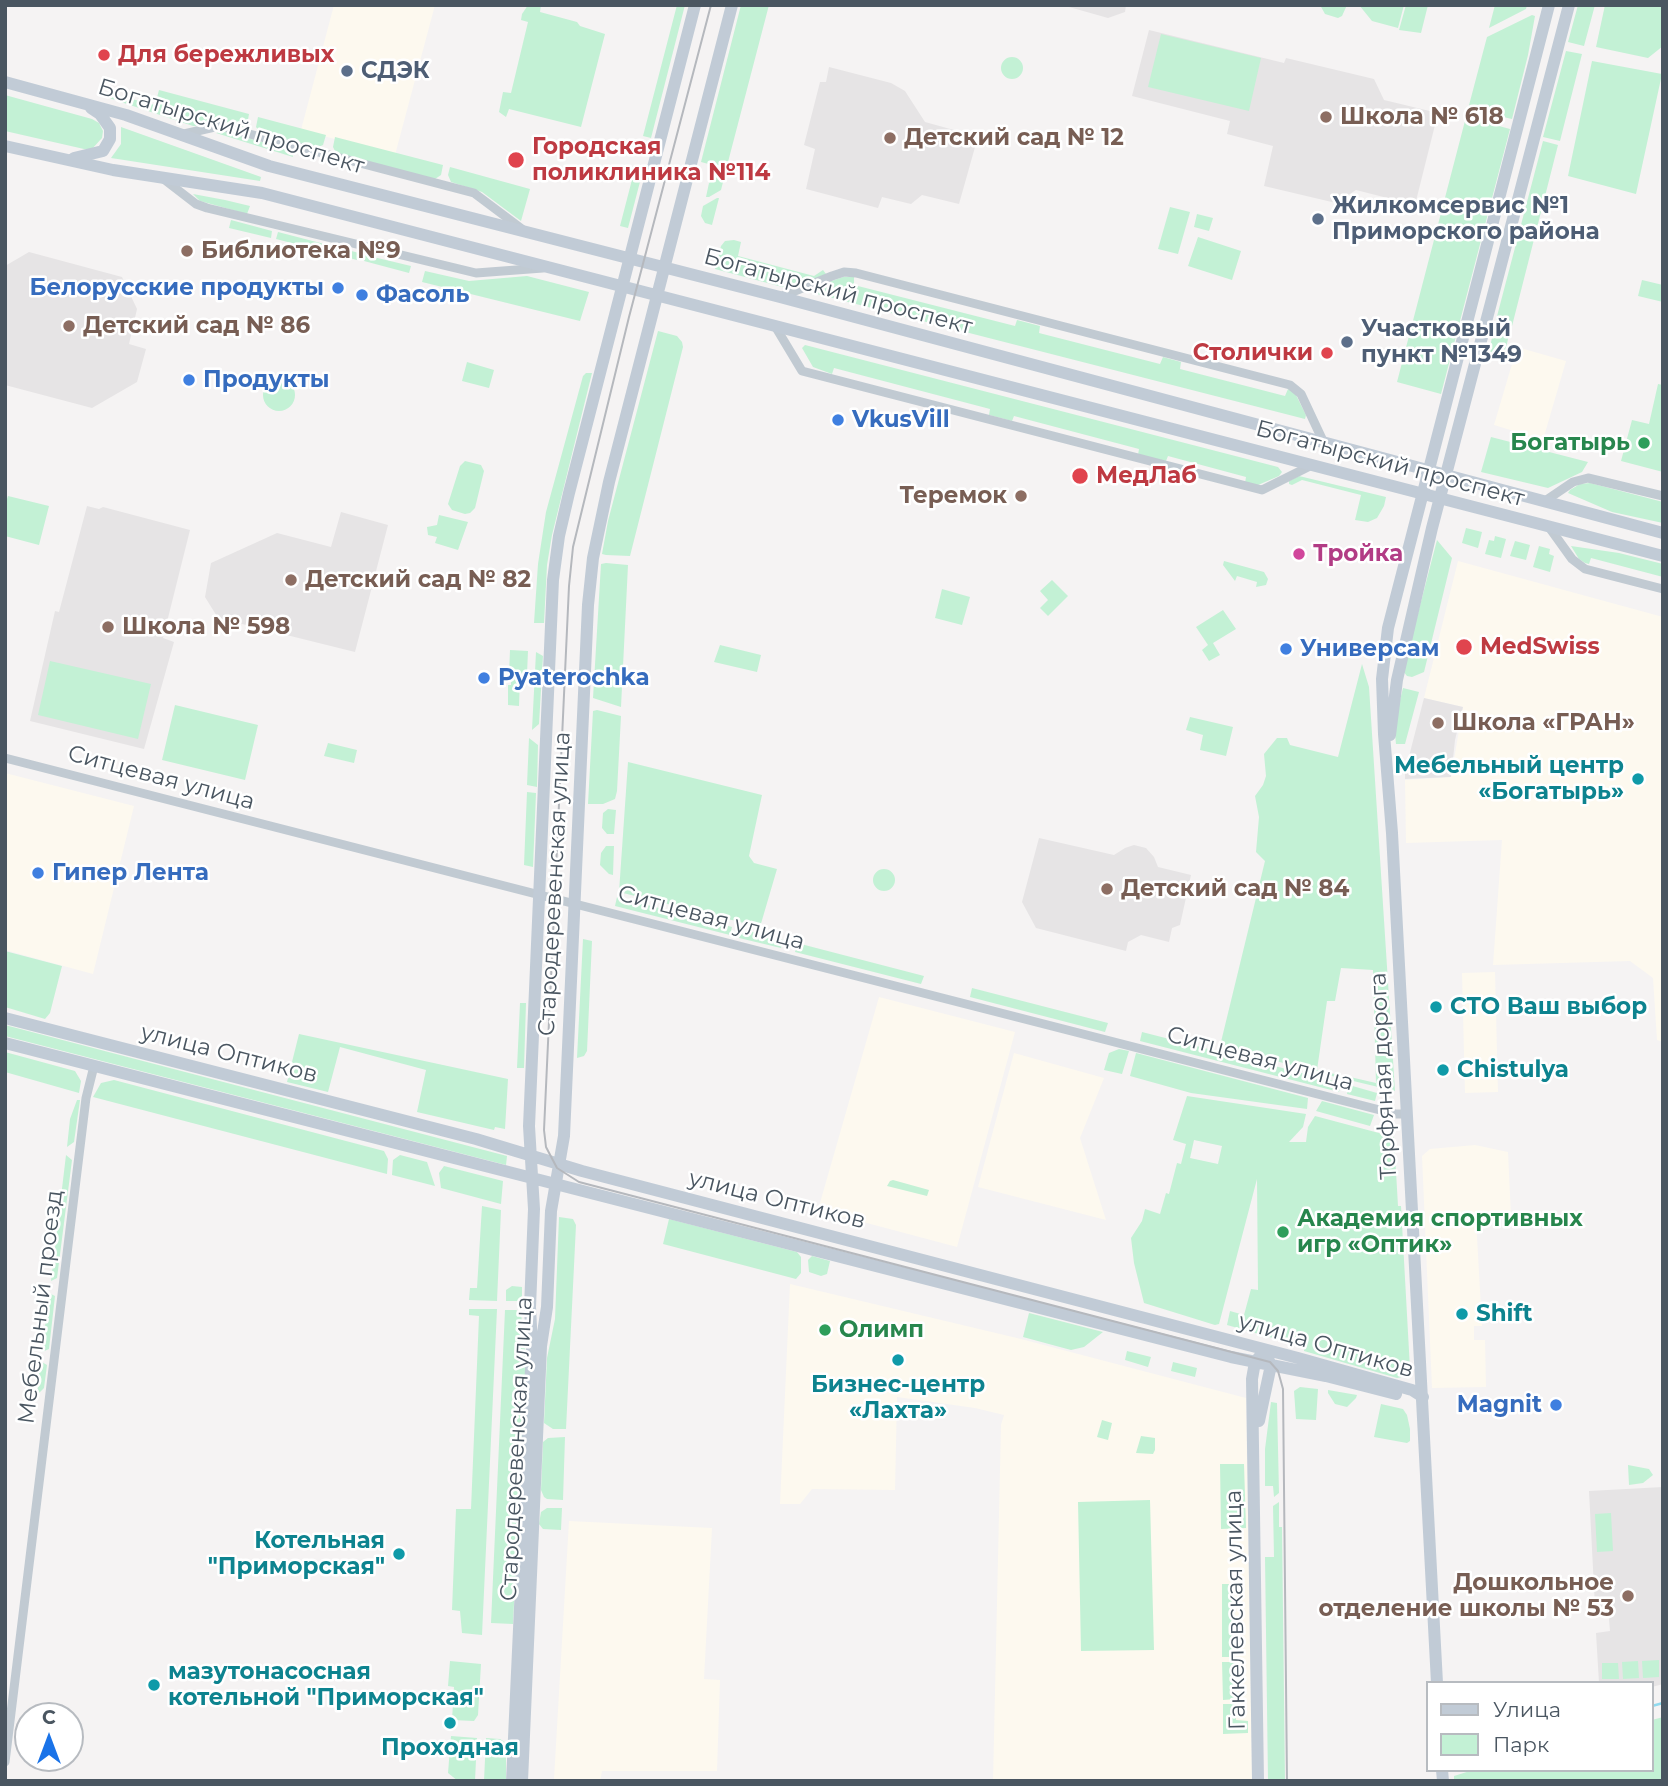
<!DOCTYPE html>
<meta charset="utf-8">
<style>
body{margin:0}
#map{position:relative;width:1668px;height:1786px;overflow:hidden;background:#f5f3f3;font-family:Montserrat,sans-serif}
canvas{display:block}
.frame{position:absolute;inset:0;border:7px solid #4a5661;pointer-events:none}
.legend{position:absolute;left:1426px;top:1681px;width:228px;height:91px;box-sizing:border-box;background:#fff;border:2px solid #b7bbc0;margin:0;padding:9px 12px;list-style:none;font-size:21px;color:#4a5661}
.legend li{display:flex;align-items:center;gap:14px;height:35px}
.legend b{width:35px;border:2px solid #b7bbc0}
.north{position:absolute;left:14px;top:1702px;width:70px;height:70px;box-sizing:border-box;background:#fff;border:2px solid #b7bbc0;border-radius:50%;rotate:0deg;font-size:19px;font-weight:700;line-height:28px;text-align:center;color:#4a5661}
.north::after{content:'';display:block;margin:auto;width:24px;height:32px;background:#1a73e8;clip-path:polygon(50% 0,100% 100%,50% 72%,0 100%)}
</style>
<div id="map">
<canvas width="1668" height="1786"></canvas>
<div class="frame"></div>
<ul class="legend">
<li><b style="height:9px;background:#c1cbd6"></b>Улица</li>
<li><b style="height:19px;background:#c3f1d5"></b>Парк</li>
</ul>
<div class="north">С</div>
</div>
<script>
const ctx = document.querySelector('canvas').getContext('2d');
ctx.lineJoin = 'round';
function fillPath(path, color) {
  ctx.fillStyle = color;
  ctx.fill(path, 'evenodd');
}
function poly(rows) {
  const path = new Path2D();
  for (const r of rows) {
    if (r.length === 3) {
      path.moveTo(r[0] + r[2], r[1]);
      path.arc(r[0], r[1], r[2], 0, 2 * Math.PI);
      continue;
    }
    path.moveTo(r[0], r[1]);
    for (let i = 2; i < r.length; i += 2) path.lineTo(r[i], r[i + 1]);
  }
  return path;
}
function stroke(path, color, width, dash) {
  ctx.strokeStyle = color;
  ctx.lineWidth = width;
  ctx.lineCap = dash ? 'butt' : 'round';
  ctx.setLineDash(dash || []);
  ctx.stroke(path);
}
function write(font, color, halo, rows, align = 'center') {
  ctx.font = font + ' Montserrat,sans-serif';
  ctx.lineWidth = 5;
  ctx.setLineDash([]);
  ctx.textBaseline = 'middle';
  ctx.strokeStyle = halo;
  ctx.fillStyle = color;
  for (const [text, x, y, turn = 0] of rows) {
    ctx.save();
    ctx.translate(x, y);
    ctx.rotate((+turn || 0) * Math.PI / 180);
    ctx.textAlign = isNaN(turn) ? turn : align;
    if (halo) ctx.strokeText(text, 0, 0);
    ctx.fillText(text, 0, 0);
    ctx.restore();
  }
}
fillPath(poly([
 [334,5,435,5,395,155,301,130],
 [1517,347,1566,361,1543,440,1494,425],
 [1458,561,1663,617,1663,1042,1657,1040,1653,978,1630,961,1493,965,1502,840,1406,843,1405,780,1451,777,1463,707,1424,698],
 [5,773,134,806,93,974,5,950],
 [1495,972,1498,1092,1465,1093,1462,973],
 [879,997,1015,1032,957,1247,818,1210],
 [1014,1053,1104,1078,1080,1138,1106,1220,978,1187],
 [1475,1145,1508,1152,1511,1216,1476,1219,1482,1326,1474,1326,1474,1340,1485,1340,1486,1387,1432,1388,1422,1156,1430,1149],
 [790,1284,1021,1339,1246,1398,1252,1781,993,1781,1001,1425,1004,1415,975,1408,897,1397,895,1490,812,1489,800,1504,780,1504],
 [569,1521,712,1528,704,1679,720,1680,717,1771,602,1771,600,1781,554,1779]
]), '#fdf9ef');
fillPath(poly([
 [1062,5,1126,5,1125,12,1108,18],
 [1149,30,1284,63,1286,58,1374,79,1384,100,1438,113,1415,205,1356,190,1336,203,1264,186,1273,146,1227,134,1230,121,1132,96],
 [829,67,891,83,905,91,925,122,972,135,977,140,959,204,922,195,911,204,882,197,878,208,806,189,815,149,804,145,820,82,826,82],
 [29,252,122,277,137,309,129,344,146,349,137,382,92,408,5,385,5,266],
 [87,506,99,509,103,507,190,530,163,638,174,642,144,749,30,721,55,611,59,612],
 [341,512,388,525,355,652,218,618,205,597,211,563,277,533,331,547],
 [1424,698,1463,707,1455,740,1451,777,1405,779,1405,772],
 [1039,838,1114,855,1125,848,1134,845,1146,848,1154,857,1158,867,1191,875,1180,925,1172,928,1169,942,1141,935,1128,942,1126,951,1036,928,1022,902],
 [1663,1487,1663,1684,1652,1687,1652,1683,1599,1683,1596,1633,1610,1631,1608,1607,1595,1607,1589,1491]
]), '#e6e4e5');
fillPath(poly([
 [528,5,541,5,540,12,577,22,580,26,605,34,581,127,509,109,506,117,499,112,503,92,511,93,528,22,521,20,522,14],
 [677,5,685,5,651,138,643,136],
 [741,5,769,5,728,162,716,166,701,162],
 [1320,5,1347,5,1342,16,1338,18,1325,14],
 [1359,5,1404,5,1398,28,1372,21],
 [1406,5,1428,5,1421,33,1399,30],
 [1495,5,1527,5,1526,9,1489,28],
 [1578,5,1595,5,1584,46,1568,42],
 [1605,5,1663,5,1663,46,1648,58,1596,47],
 [1532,15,1535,16,1528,55,1512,119,1468,109,1487,37],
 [1161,34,1261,58,1249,111,1148,87],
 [1566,51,1582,54,1560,141,1543,137],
 [1012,68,11],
 [1592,61,1662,74,1636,194,1568,176],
 [159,90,249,114,247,125,240,128,193,126,100,95,101,91,155,105],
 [5,95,92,119,99,123,103,131,102,138,92,149,84,149,5,131],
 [258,117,326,135,323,145,316,148,261,133,256,127],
 [1466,117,1510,129,1441,394,1397,382],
 [121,127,261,177,260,181,111,158,121,144],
 [221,131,292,150,293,157,216,133],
 [335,137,443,165,441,175,435,179,337,155,333,147],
 [1543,141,1558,145,1512,326,1496,320],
 [450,167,530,189,521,221,482,192,451,182,448,175],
 [634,172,642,174,628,228,620,226],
 [721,173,725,174,721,190,709,197,706,197,709,183],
 [193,194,225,200,250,206,247,214,200,201],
 [717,198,719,198,712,225,705,223,701,216,703,206],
 [1170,207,1190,212,1178,254,1158,249],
 [1197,214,1213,218,1209,231,1194,227],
 [231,220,272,231,271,238,229,228],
 [278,232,359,253,357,260,276,239],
 [1198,237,1241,251,1232,280,1188,266],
 [734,240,741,242,738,256,814,276,823,270,826,274,790,289,715,269,721,246,725,241],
 [365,255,411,266,409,273,364,261],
 [425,271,469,281,527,276,589,292,580,321,422,282],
 [843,277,854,277,854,285,1015,326,1017,320,1040,326,1039,333,1160,364,1163,357,1181,362,1180,369,1285,396,1288,389,1295,393,1306,415,1305,419,817,294,820,285],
 [1642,280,1663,285,1663,302,1638,296],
 [658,331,677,336,682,342,683,347,630,556,606,555,602,554,608,521],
 [1493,332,1509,335,1504,356,1489,353],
 [805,345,1278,467,1282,472,1279,476,1258,485,1245,483,1246,477,1168,456,1166,461,1138,455,1139,449,1014,416,1012,421,989,415,990,409,834,368,832,374,813,367,802,348],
 [467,362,494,370,489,388,462,381],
 [586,373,592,373,552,535,547,565,544,623,534,623,538,564,546,512,583,376],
 [279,395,16],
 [1658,384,1663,385,1663,472,1621,461,1632,420,1649,424],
 [1491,437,1588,462,1582,472,1548,488,1481,472],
 [465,461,481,465,484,471,475,508,470,513,465,514,452,510,448,504,460,466],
 [1299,476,1386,497,1384,506,1377,518,1368,522,1355,520,1361,495,1302,480,1292,485,1289,484,1289,481],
 [1590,483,1663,502,1663,523,1612,512,1568,493,1570,490,1580,484],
 [8,496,49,506,39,545,5,536,5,505],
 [439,515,468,522,458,550,435,543,437,537,428,535,427,527,437,525],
 [1466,528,1482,532,1478,548,1462,543],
 [1495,536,1506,539,1501,558,1485,554,1489,540,1494,541],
 [1437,540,1452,558,1424,672,1412,677,1407,676,1403,671],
 [1515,541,1530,545,1526,560,1510,556],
 [1539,546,1550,549,1549,554,1554,556,1550,572,1533,567],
 [1571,546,1619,553,1663,564,1663,577,1591,558,1589,564,1585,563,1579,559],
 [1224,561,1264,572,1268,579,1266,585,1256,587,1257,582,1237,576,1235,581,1223,565],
 [606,563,628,565,621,707,593,698,601,564],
 [1052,580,1068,596,1048,616,1040,608,1048,600,1040,591],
 [942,589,970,597,962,625,935,618],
 [1223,610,1236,629,1213,643,1220,655,1209,661,1202,650,1208,645,1196,627],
 [720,645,761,655,757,672,714,662],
 [510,650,528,651,527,674,525,676,509,675],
 [536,652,543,656,539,724,532,730],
 [50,661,151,684,138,739,38,715],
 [1362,664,1369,687,1395,1091,1349,1080,1350,1077,1376,1083,1373,970,1341,968,1335,1001,1327,1001,1317,1070,1344,1076,1343,1079,1220,1046,1265,861,1256,852,1259,817,1255,796,1263,785,1266,776,1264,754,1277,738,1287,738,1290,745,1338,757],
 [511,678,520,678,519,706,508,705,508,685,511,685],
 [1403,688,1419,692,1405,744,1396,744,1394,724],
 [175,705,258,725,245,780,162,760],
 [597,710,621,716,617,791,615,799,603,804,588,804,593,711],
 [1190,717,1233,727,1226,756,1200,750,1203,735,1186,730],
 [529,738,538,745,537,787,527,785],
 [328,743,357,750,354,763,324,756],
 [628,762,762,795,749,856,754,863,777,869,760,927,619,892],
 [527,792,536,793,533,867,524,865],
 [608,809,616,810,614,834,607,834,602,828,603,813],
 [606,846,614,846,613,875,609,874,600,865,601,853],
 [884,880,11],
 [617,897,732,927,730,935,615,906],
 [742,929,783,940,781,948,739,938],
 [583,939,592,941,587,1051,584,1056,577,1058],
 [797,943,924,976,921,984,795,952],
 [5,951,62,966,50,1013,45,1019,5,1007],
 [972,988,1108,1023,1105,1032,970,997],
 [520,1003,526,1003,524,1068,517,1068],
 [5,1025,507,1156,506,1165,5,1036],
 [1142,1032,1341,1083,1339,1092,1140,1041],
 [299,1034,508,1079,505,1129,495,1127,494,1130,417,1112,426,1070,340,1047,328,1092,287,1082],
 [1119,1049,1129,1051,1122,1074,1104,1070,1109,1053],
 [5,1052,75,1071,81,1081,79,1093,5,1072],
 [1136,1053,1308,1098,1307,1109,1191,1093,1130,1076],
 [114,1080,384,1151,388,1159,387,1174,93,1097,101,1083],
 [1349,1085,1377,1093,1375,1101,1347,1094],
 [1187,1096,1306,1114,1303,1127,1289,1142,1306,1142,1308,1127,1315,1116,1394,1137,1398,1206,1401,1206,1410,1369,1407,1376,1397,1378,1304,1351,1304,1347,1227,1325,1230,1311,1244,1315,1251,1289,1258,1290,1257,1179,1219,1324,1215,1325,1144,1303,1134,1263,1131,1238,1142,1221,1145,1209,1160,1214,1166,1193,1169,1194,1177,1163,1181,1164,1186,1144,1173,1140],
 [1194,1140,1222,1146,1218,1164,1190,1158],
 [77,1100,80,1100,74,1142,67,1147,70,1119],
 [1322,1101,1374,1115,1370,1126,1316,1111],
 [66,1155,72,1160,57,1278,51,1281],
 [400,1155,427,1162,435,1186,392,1175,393,1160],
 [444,1166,503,1181,501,1204,441,1188,439,1173],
 [893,1180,929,1190,927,1196,887,1186,890,1181],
 [482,1206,501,1210,497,1301,469,1300,470,1288,477,1288],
 [559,1217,573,1219,576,1225,566,1429,553,1429,544,1423,547,1358,555,1319],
 [669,1219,797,1252,801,1257,801,1273,796,1279,663,1244],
 [812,1256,830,1261,827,1274,821,1276,809,1272,808,1260],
 [512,1286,522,1287,522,1296,518,1301,506,1301,506,1290],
 [49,1293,55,1296,49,1349,42,1352],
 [469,1309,497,1309,482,1635,462,1633,460,1611,452,1610,456,1509,471,1509,479,1316,469,1315],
 [505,1310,516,1310,521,1313,526,1358,513,1624,491,1623],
 [1029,1313,1103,1332,1084,1347,1071,1350,1023,1337],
 [1127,1351,1151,1357,1148,1367,1125,1360],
 [40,1361,47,1365,44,1388,37,1395],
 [1173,1362,1197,1368,1195,1377,1171,1371],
 [1300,1387,1318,1389,1316,1420,1296,1419,1294,1391],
 [1328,1390,1357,1395,1356,1398,1347,1407,1335,1404,1328,1393],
 [1271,1402,1277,1403,1279,1493,1274,1497,1273,1486,1265,1486,1265,1449],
 [1381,1404,1403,1409,1407,1415,1410,1429,1410,1441,1407,1443,1374,1437],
 [1102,1420,1112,1423,1108,1440,1097,1437],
 [1141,1436,1155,1438,1155,1450,1153,1454,1136,1453],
 [565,1437,563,1500,547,1499,544,1497,541,1490,543,1442,548,1438],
 [1220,1464,1244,1464,1246,1528,1221,1529],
 [1628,1465,1649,1469,1653,1475,1643,1483,1629,1485],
 [1150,1500,1154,1650,1081,1651,1078,1502],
 [1279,1502,1279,1527,1282,1527,1285,1781,1268,1781,1265,1557,1274,1557,1273,1506],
 [547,1508,562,1508,561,1530,543,1529,539,1524,541,1512],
 [1611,1513,1613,1551,1597,1552,1595,1514],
 [1222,1584,1234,1584,1235,1657,1222,1657],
 [1659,1660,1659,1677,1643,1678,1642,1661],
 [450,1661,481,1664,478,1715,474,1721,452,1720,454,1687,448,1686],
 [1638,1661,1639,1678,1623,1679,1622,1662],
 [1222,1662,1235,1662,1236,1694,1248,1695,1236,1695,1236,1699,1223,1700],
 [1602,1663,1618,1663,1619,1679,1602,1679],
 [1223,1704,1236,1704,1236,1720,1248,1721,1248,1733,1223,1734],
 [1663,1717,1663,1781,1454,1781,1454,1776,1473,1770,1652,1770,1652,1720],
 [451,1736,477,1738,475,1781,458,1781,448,1773],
 [486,1738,500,1739,506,1743,506,1781,484,1781]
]), '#c3f1d5');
stroke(poly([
 [1652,1706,1663,1703]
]), '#90daee', 2.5);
stroke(poly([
 [184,134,219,126,474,193,522,229],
 [161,177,196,204,207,208,476,273,543,268],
 [780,297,832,276,844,272,856,273,1290,385,1301,394,1323,441],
 [775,326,802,371,1262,490,1312,465],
 [1545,501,1573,482,1588,478,1663,496],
 [1549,527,1572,559,1585,569,1663,589],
 [5,758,1372,1108,1396,1114,1407,1114],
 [5,1762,86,1098,94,1066]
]), '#c1cad2', 9);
stroke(poly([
 [5,82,126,115,269,166,780,297,1663,533],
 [5,146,113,170,262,193,1663,556],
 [74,158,103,151,110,139,110,128,100,114,91,108],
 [1390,735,1397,680,1432,528,1569,5],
 [5,1018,476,1139,582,1171,1298,1358,1412,1390,1423,1397],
 [5,1043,1231,1357,1326,1376,1396,1394],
 [1259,1421,1271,1365,1269,1361],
 [1437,1683,1392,833,1384,734,1382,679,1388,628,1549,5],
 [1442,1770,1443,1781],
 [512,1781,532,1347,530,1307,534,1209,529,1126,553,580,559,536,569,493,695,5],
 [522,1781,541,1346,547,1307,551,1211,564,1136,588,605,593,558,609,482,732,5],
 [1258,1781,1252,1379,1255,1362,1260,1356]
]), '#c1cbd6', 12);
stroke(poly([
 [711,5,629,317,573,547,569,586,544,1130,546,1147,557,1168,579,1182,1270,1362,1278,1371,1283,1389,1287,1781]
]), '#b5b8bd', 2);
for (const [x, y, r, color] of [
 [104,55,7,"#e0444e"],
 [347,71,7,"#5c6f8a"],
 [1326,117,7,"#8d6e63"],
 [890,138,7,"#8d6e63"],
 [516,160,9,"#e0444e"],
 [1318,219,7,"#5c6f8a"],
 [187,251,7,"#8d6e63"],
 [338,288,7,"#3f7fe0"],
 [362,295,7,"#3f7fe0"],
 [69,326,7,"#8d6e63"],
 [1347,342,7,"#5c6f8a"],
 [1327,353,7,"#e0444e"],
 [189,380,7,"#3f7fe0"],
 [838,420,7,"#3f7fe0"],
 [1644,443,7,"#2e9e5b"],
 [1080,476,9,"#e0444e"],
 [1021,496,7,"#8d6e63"],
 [1299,554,7,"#d1479c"],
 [291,580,7,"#8d6e63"],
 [108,627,7,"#8d6e63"],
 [1464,647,9,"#e0444e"],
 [1286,649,7,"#3f7fe0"],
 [484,678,7,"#3f7fe0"],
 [1438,723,7,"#8d6e63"],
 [1638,779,7,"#0f9aa8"],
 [38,873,7,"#3f7fe0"],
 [1107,889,7,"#8d6e63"],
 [1436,1007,7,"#0f9aa8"],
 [1443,1070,7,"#0f9aa8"],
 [1283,1232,7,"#2e9e5b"],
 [1462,1314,7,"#0f9aa8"],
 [825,1330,7,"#2e9e5b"],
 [898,1360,7,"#0f9aa8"],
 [1556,1405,7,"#3f7fe0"],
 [399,1554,7,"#0f9aa8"],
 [1628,1596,7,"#8d6e63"],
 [154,1685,7,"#0f9aa8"],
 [450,1723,7,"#0f9aa8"]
]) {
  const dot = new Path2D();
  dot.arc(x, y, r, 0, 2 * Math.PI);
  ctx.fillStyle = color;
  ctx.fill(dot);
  stroke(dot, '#fff', 2.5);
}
write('bold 23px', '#be3a42', '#fff', [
 ["Для бережливых",118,55],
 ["Городская",532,147],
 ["поликлиника №114",532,173],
 ["Столички",1313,353,"right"],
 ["МедЛаб",1096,476],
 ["MedSwiss",1480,647]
], 'left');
write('bold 23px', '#4e5e75', '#fff', [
 ["СДЭК",361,71],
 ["Жилкомсервис №1",1332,206],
 ["Приморского района",1332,232],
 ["Участковый",1361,329],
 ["пункт №1349",1361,355]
], 'left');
write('bold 23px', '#785e54', '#fff', [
 ["Школа № 618",1340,117],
 ["Детский сад № 12",904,138],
 ["Библиотека №9",201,251],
 ["Детский сад № 86",83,326],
 ["Теремок",1007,496,"right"],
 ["Детский сад № 82",305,580],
 ["Школа № 598",122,627],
 ["Школа «ГРАН»",1452,723],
 ["Детский сад № 84",1121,889],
 ["Дошкольное",1614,1583,"right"],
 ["отделение школы № 53",1614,1609,"right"]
], 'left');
write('23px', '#4a5661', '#fff', [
 ["Богатырский проспект",231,127,17],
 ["Богатырский проспект",838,292,15],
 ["Богатырский проспект",1390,464,15],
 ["Ситцевая улица",161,778,15],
 ["Стародеревенская улица",555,884,-87],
 ["Ситцевая улица",711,918,15],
 ["улица Оптиков",229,1054,14],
 ["Ситцевая улица",1260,1059,15],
 ["Торфяная дорога",1384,1076,-93],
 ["улица Оптиков",777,1200,14],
 ["Мебельный проезд",41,1307,-83],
 ["улица Оптиков",1326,1346,16],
 ["Стародеревенская улица",517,1449,-87],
 ["Гаккелевская улица",1236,1610,-91]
]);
write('bold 23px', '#366cbe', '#fff', [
 ["Белорусские продукты",324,288,"right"],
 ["Фасоль",376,295],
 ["Продукты",203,380],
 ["VkusVill",852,420],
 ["Универсам",1300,649],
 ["Pyaterochka",498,678],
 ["Гипер Лента",52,873],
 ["Magnit",1542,1405,"right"]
], 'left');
write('bold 23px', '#27864d', '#fff', [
 ["Богатырь",1630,443,"right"],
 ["Академия спортивных",1297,1219],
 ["игр «Оптик»",1297,1245],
 ["Олимп",839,1330]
], 'left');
write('bold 23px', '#b23c85', '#fff', [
 ["Тройка",1313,554]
], 'left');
write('bold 23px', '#0d838f', '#fff', [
 ["Мебельный центр",1624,766,"right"],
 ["«Богатырь»",1624,792,"right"],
 ["СТО Ваш выбор",1450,1007],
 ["Chistulya",1457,1070],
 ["Shift",1476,1314],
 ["Бизнес-центр",898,1385,"center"],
 ["«Лахта»",898,1411,"center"],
 ["Котельная",385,1541,"right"],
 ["\"Приморская\"",385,1567,"right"],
 ["мазутонасосная",168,1672],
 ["котельной \"Приморская\"",168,1698],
 ["Проходная",450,1748,"center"]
], 'left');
</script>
